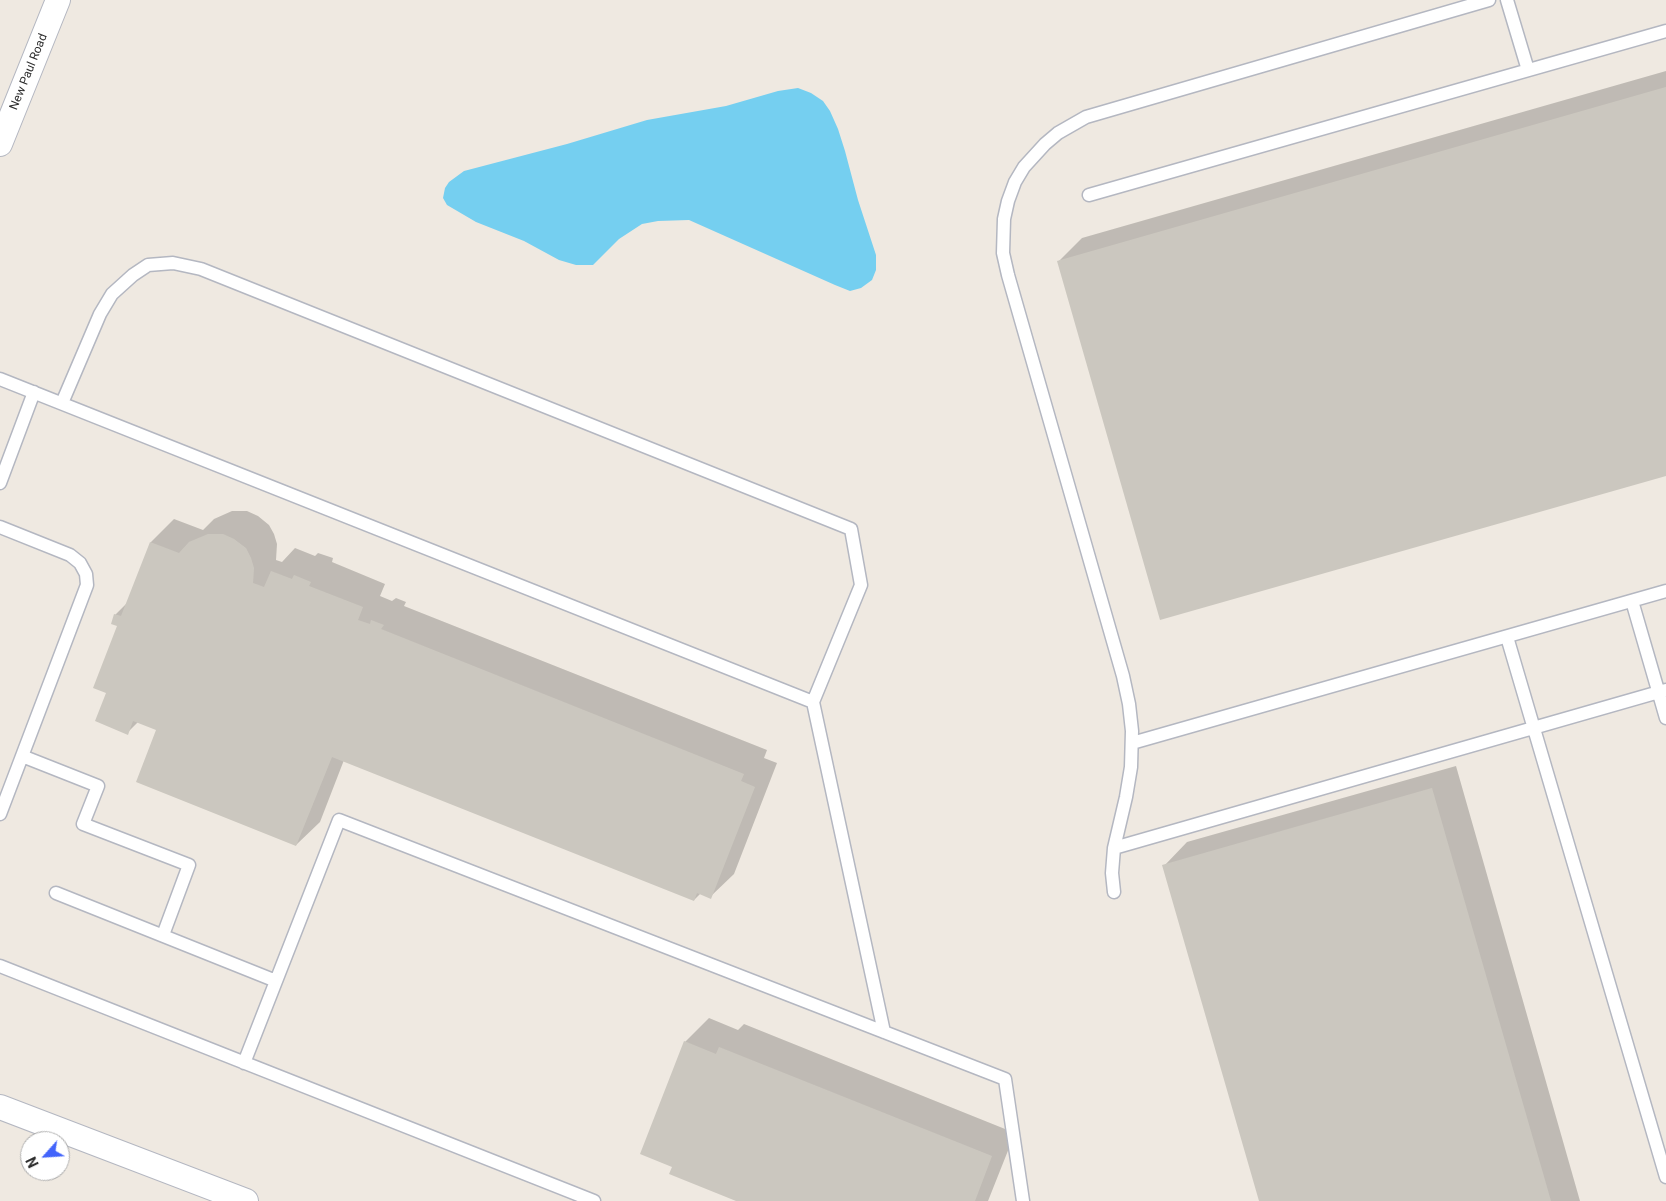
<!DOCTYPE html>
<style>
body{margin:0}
#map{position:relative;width:1666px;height:1201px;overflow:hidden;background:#efe9e1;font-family:Roboto,sans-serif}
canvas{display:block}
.north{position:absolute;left:20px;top:1131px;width:50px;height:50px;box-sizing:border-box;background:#fff;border:1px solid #ababab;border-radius:50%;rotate:244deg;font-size:14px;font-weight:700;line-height:20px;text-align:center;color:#2e2e2e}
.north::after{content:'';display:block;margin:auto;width:18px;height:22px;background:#4264fb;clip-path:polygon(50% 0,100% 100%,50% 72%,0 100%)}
</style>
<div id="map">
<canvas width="1666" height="1201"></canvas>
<div class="north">N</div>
</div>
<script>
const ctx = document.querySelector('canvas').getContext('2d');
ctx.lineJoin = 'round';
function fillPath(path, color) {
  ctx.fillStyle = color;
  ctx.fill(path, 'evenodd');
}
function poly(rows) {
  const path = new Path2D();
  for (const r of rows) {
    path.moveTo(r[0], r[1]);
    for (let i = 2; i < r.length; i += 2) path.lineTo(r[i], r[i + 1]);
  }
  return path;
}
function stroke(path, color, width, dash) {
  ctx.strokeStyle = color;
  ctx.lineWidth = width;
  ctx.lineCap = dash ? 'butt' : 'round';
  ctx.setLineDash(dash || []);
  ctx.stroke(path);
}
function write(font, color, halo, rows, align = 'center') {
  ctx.font = font + ' Roboto,sans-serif';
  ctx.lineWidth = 4;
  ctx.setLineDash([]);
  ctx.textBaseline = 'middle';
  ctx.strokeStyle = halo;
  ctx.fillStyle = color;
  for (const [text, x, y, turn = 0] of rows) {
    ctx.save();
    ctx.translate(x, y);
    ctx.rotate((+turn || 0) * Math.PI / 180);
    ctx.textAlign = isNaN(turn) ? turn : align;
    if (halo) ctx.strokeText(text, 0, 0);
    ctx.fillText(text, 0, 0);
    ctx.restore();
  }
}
fillPath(poly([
 [798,88,811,93,823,101,830,111,838,129,845,151,858,200,876,255,876,270,872,280,861,288,850,291,835,285,689,220,658,221,642,224,619,239,593,265,576,265,559,260,524,241,476,222,447,205,443,198,445,188,449,182,464,171,567,144,647,120,726,106,778,91]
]), '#75cff0');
fillPath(poly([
 [1666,71,1666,474,1058,262,1082,238],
 [232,511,247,511,258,516,269,525,274,534,277,544,276,560,282,562,295,548,315,556,318,553,333,558,332,562,385,584,380,596,392,601,396,598,406,602,404,606,767,750,764,758,777,763,734,874,710,897,701,893,694,900,344,760,320,822,296,845,158,730,138,722,127,733,107,692,119,626,115,615,127,603,151,542,174,519,203,530,214,519],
 [1456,766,1580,1201,1260,1201,1164,866,1187,842],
 [709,1018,738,1030,744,1024,1015,1133,988,1201,739,1201,674,1166,685,1042]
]), '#0003');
fillPath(poly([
 [1666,87,1666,476,1160,620,1057,261],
 [208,534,223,534,234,539,246,548,251,558,254,568,253,583,264,587,271,571,292,579,294,575,311,582,309,586,363,607,358,620,370,624,371,620,384,625,381,629,744,774,741,781,755,787,711,899,697,893,694,901,332,757,296,846,136,782,156,730,133,721,128,735,95,721,106,693,93,688,117,626,111,624,114,614,121,616,150,542,179,553,189,542],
 [1432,788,1551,1201,1259,1201,1162,865],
 [684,1041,716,1054,719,1047,992,1156,975,1201,736,1201,669,1174,672,1167,640,1154]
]), '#cbc7bf');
const lane = poly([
 [1507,0,1528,70],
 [1089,195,1666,31],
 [0,379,813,702,884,1032],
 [62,403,100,314,112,294,133,275,148,265,173,263,201,269,851,529,861,585,813,702],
 [0,483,34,392],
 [0,527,70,555,80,563,86,574,87,585,0,814],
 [1632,601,1666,718],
 [1507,637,1666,1177],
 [1132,743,1666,591],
 [22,756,98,786,83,824,189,865,163,935],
 [1114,848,1666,690],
 [1114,892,1112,873,1114,848,1126,797,1131,767,1132,731,1129,704,1123,676,1008,275,1003,253,1004,219,1008,201,1015,182,1024,167,1045,144,1058,133,1086,117,1489,0],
 [56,893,276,981],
 [0,966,594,1201],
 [244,1063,339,820,1005,1079,1023,1201]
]);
const street = poly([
 [0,144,58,0],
 [0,1107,246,1201]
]);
stroke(lane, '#b4b7c1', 15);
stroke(street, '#b4b7c1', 26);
stroke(lane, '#fff', 12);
stroke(street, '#fff', 24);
write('12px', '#2e2e2e', '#fff', [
 ["New Paul Road",29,72,-68]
]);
</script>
